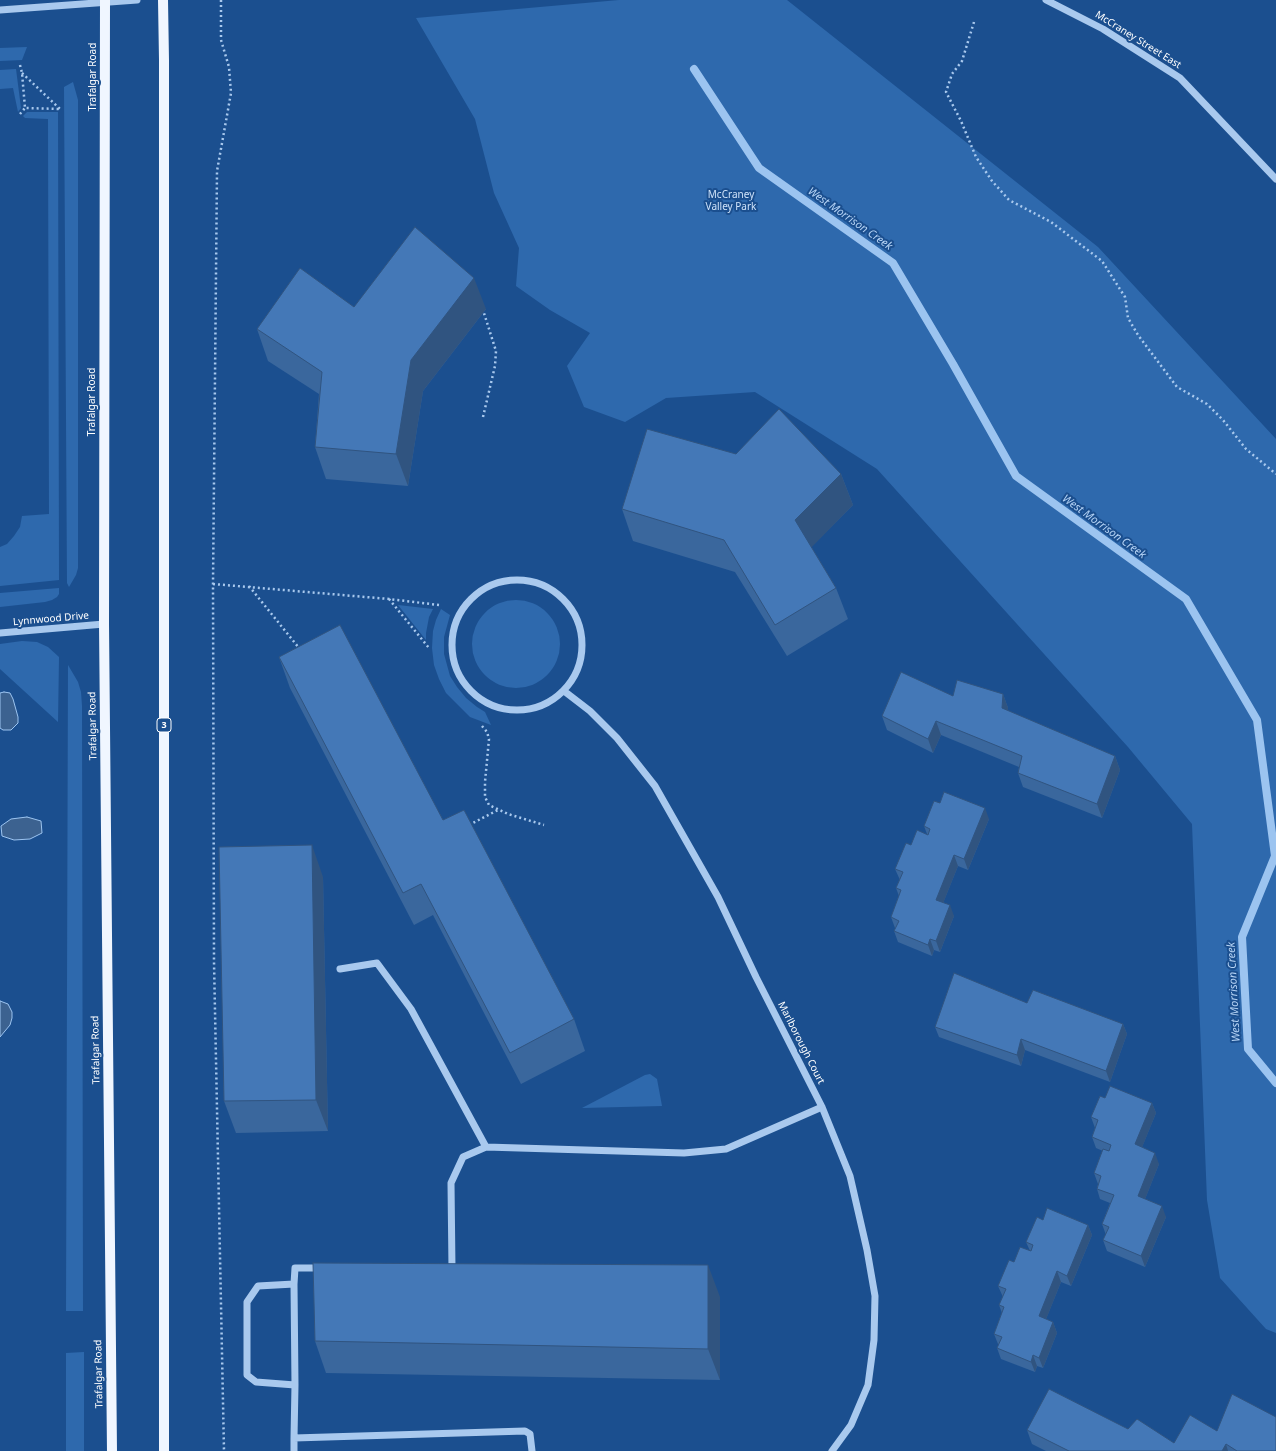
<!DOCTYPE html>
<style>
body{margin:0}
canvas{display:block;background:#1b4f8f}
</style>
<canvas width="1276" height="1451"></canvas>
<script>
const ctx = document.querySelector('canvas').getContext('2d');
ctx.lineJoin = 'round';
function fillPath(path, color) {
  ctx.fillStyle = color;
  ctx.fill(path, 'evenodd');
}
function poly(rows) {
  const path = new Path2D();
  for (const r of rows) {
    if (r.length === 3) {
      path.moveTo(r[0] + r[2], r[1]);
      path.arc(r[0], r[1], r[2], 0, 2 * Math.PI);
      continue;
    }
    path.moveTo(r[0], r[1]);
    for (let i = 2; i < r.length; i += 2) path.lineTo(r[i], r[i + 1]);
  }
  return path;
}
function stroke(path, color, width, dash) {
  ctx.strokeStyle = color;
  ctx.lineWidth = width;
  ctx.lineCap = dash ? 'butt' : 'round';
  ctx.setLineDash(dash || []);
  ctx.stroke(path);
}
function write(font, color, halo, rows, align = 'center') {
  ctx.font = font + ' "Noto Sans",sans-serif';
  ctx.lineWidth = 4;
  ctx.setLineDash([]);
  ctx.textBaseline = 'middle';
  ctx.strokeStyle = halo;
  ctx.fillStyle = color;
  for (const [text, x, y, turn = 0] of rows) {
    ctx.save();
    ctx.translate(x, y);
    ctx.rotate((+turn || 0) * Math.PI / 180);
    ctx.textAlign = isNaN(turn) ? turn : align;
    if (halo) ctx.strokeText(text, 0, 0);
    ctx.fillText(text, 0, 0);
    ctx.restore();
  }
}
fillPath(poly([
 [619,0,787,0,1098,247,1276,439,1276,1333,1266,1329,1220,1278,1207,1200,1192,824,1128,747,877,469,755,392,666,398,625,422,584,407,567,366,590,333,550,310,516,286,519,248,494,193,475,119,416,18],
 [27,47,22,60,0,61,0,48],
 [16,69,21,108,18,112,13,88,0,89,0,70],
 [73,82,78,100,78,568,76,575,69,587,67,583,64,87],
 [27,112,58,112,59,580,0,586,0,547,7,544,14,536,20,527,22,516,49,514,48,119,25,118,23,116],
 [59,588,59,594,57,597,52,600,45,602,0,607,0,593],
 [516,644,44],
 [398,605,433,609,429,617,426,633,426,640],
 [441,609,450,615,444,637,444,654,450,676,457,687,466,698,477,707,485,712,491,725,470,717,446,693,439,679,434,665,432,648,433,631,436,620],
 [22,641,37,642,48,647,59,657,58,722,0,669,0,644],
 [68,665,78,682,81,692,82,706,83,1311,66,1311],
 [650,1074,657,1079,662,1106,582,1108,645,1075],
 [84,1352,84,1451,66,1451,66,1353]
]), '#2e69ad');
const water = poly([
 [4,692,10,693,13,699,18,717,18,723,11,730,3,730,0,728,0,693,4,692],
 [27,817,41,821,42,833,30,839,14,840,2,836,1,826,11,819,27,817],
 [0,1001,8,1004,12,1012,12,1018,10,1025,0,1037,0,1001]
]);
fillPath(water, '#3c6290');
stroke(water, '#9cc4f0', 1);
stroke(poly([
 [694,69,759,168,893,263,953,364,1016,476,1186,599,1257,720,1275,856,1242,937,1248,1049,1276,1083]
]), '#9cc4f0', 8);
stroke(poly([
 [221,0,221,40,229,67,231,93,217,171,213,584,214,962,224,1451],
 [974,22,962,61,952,74,946,92,961,121,976,157,992,181,1009,200,1051,222,1102,261,1125,297,1128,318,1138,335,1177,387,1207,404,1223,420,1246,449,1276,474],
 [20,65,22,73,25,108,61,109],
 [22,73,60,109],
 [20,114,25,108],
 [483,417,495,366,496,351,483,310],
 [213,584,389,599,439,605],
 [249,586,299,648],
 [389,599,429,648],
 [482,726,487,732,489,739,485,782,485,797,489,805,508,814,544,825],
 [469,825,498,810]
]), '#a9c9ee', 2.5, [2, 3]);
stroke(poly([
 [1046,0,1103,29,1180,78,1276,179],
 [0,10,137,0],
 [517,645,65],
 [0,633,104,624],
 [564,691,590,711,617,738,655,786,718,897,756,977,822,1107,850,1176,867,1250,875,1296,874,1340,868,1385,851,1425,832,1451],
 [340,969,377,963,411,1009,486,1147],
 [448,1269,452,1269,451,1183,463,1157,486,1147,684,1153,726,1149,822,1107],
 [294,1284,295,1268,321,1268],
 [294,1438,295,1385,294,1284,258,1286,247,1302,247,1375,256,1382,295,1385],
 [294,1451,294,1438,525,1431,530,1434,532,1451]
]), '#a9c9ee', 7);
stroke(poly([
 [105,0,104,624,112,1451],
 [163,0,164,60,164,1451]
]), '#f0f6ff', 10);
fillPath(poly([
 [354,307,486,309,423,391,408,486,326,479,315,447,319,394,268,361,257,329],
 [736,454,841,474,853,505,811,547,836,588,848,619,787,656,735,572,633,541,622,509],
 [279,657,443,820,574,1019,585,1051,521,1084,433,915,414,925,290,688],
 [1003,694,1008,708,1008,711,1115,756,1120,770,1102,818,1023,787,1018,773,1019,767,941,735,933,753,887,730,882,716,953,696],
 [940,803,989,819,968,870,958,866,943,903,954,916,940,952,934,950,932,956,898,942,894,931,896,928,895,928,891,917,899,896,896,888,900,880,895,869,911,845,927,834,924,826],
 [323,877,328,1131,236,1133,224,1101],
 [1027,1003,1123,1024,1127,1034,1110,1082,1025,1050,1021,1066,939,1037,935,1027],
 [1105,1098,1152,1103,1156,1113,1142,1147,1159,1164,1145,1199,1166,1217,1145,1267,1107,1251,1103,1240,1106,1235,1102,1224,1110,1203,1100,1199,1097,1189,1098,1184,1094,1173,1103,1151,1096,1148,1092,1137,1095,1128,1091,1117],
 [1043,1220,1088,1225,1092,1235,1071,1286,1061,1282,1046,1319,1053,1322,1057,1333,1043,1368,1037,1366,1035,1372,1001,1359,997,1348,999,1345,998,1344,994,1334,1002,1313,999,1305,1003,1297,998,1286,1014,1262,1030,1251,1026,1242],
 [720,1297,720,1380,326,1373,315,1341],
 [1128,1429,1174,1443,1217,1431,1276,1451,1046,1451,1032,1444,1027,1430]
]), '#3a679d');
fillPath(poly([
 [474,278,486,309,423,391,408,486,396,454,411,360],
 [841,474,853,505,807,552,795,520],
 [1003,694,1008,708,1007,722,1002,708],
 [936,721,941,735,933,753,928,739],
 [1115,756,1120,770,1102,818,1097,804],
 [985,808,989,819,968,870,964,859],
 [312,845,323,877,328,1131,316,1100],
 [954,855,958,866,940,911,936,900],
 [950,905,954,916,940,952,936,941],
 [930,939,934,950,932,956,928,945],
 [1123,1024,1127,1034,1110,1082,1106,1071],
 [1021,1039,1025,1050,1021,1066,1017,1055],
 [1152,1103,1156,1113,1139,1155,1135,1144],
 [1155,1153,1159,1164,1142,1207,1138,1196],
 [1162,1206,1166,1217,1145,1267,1141,1256],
 [1088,1225,1092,1235,1071,1286,1067,1276],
 [708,1265,720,1297,720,1380,708,1349],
 [1057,1271,1061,1282,1043,1327,1039,1316],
 [1053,1322,1057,1333,1043,1368,1039,1358],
 [1033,1355,1037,1366,1035,1372,1031,1362],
 [1226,1444,1228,1451,1222,1451]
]), '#305480');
const building = poly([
 [415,227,474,278,411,360,396,454,315,447,322,372,257,329,300,268,354,307,415,227],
 [779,409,841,474,795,520,836,588,775,625,724,540,622,509,647,429,736,454,779,409],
 [340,625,443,820,464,810,574,1019,510,1053,421,884,403,893,279,657,340,625],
 [901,672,953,696,957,680,1003,694,1002,708,1115,756,1097,804,1018,773,1022,756,936,721,928,739,882,716,901,672],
 [944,792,985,808,964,859,954,855,936,900,950,905,936,941,930,939,928,945,894,931,899,921,891,917,901,890,896,888,903,872,895,869,906,843,911,845,917,830,928,835,930,829,924,826,934,801,940,803,944,792],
 [312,845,316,1100,224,1101,219,847,312,845],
 [954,973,1027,1003,1033,990,1123,1024,1106,1071,1021,1039,1017,1055,935,1027,954,973],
 [1110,1086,1152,1103,1135,1144,1155,1153,1138,1196,1162,1206,1141,1256,1103,1240,1109,1227,1102,1224,1114,1195,1097,1189,1101,1176,1094,1173,1103,1149,1109,1151,1111,1145,1092,1137,1098,1120,1091,1117,1100,1096,1105,1098,1110,1086],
 [1047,1208,1088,1225,1067,1276,1057,1271,1039,1316,1053,1322,1039,1358,1033,1355,1031,1362,997,1348,1002,1337,994,1334,1004,1307,999,1305,1006,1289,998,1286,1009,1260,1014,1262,1020,1247,1031,1251,1033,1245,1026,1242,1037,1217,1043,1220,1047,1208],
 [313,1263,708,1265,708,1349,315,1341,313,1263],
 [1049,1389,1128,1429,1137,1419,1174,1443,1190,1415,1217,1431,1232,1394,1276,1417,1276,1451,1237,1451,1226,1444,1222,1451,1069,1451,1027,1430,1049,1389]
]);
fillPath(building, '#4478b7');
stroke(building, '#305480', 1);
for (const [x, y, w] of [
 [164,725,14]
]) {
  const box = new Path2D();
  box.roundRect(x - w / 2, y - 7, w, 14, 3);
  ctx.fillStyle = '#1b4f8f';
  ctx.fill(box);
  stroke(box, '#fff', 1);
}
write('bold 9px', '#fff', null, [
 ["3",164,725]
]);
write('10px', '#fff', '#1b4f8f', [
 ["McCraney Street East",1138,40,32],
 ["Trafalgar Road",93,77,-90],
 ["Trafalgar Road",92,402,-90],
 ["Lynnwood Drive",51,619,-5],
 ["Trafalgar Road",93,726,-91],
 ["Marlborough Court",801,1043,63],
 ["Trafalgar Road",96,1050,-91],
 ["Trafalgar Road",99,1374,-91]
]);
write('10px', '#cfe3fa', '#1b4f8f', [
 ["McCraney",731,195],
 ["Valley Park",731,207]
]);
write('italic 11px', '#b5d3f5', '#1b4f8f', [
 ["West Morrison Creek",850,219,35],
 ["West Morrison Creek",1104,527,36],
 ["West Morrison Creek",1234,992,-93]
]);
</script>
